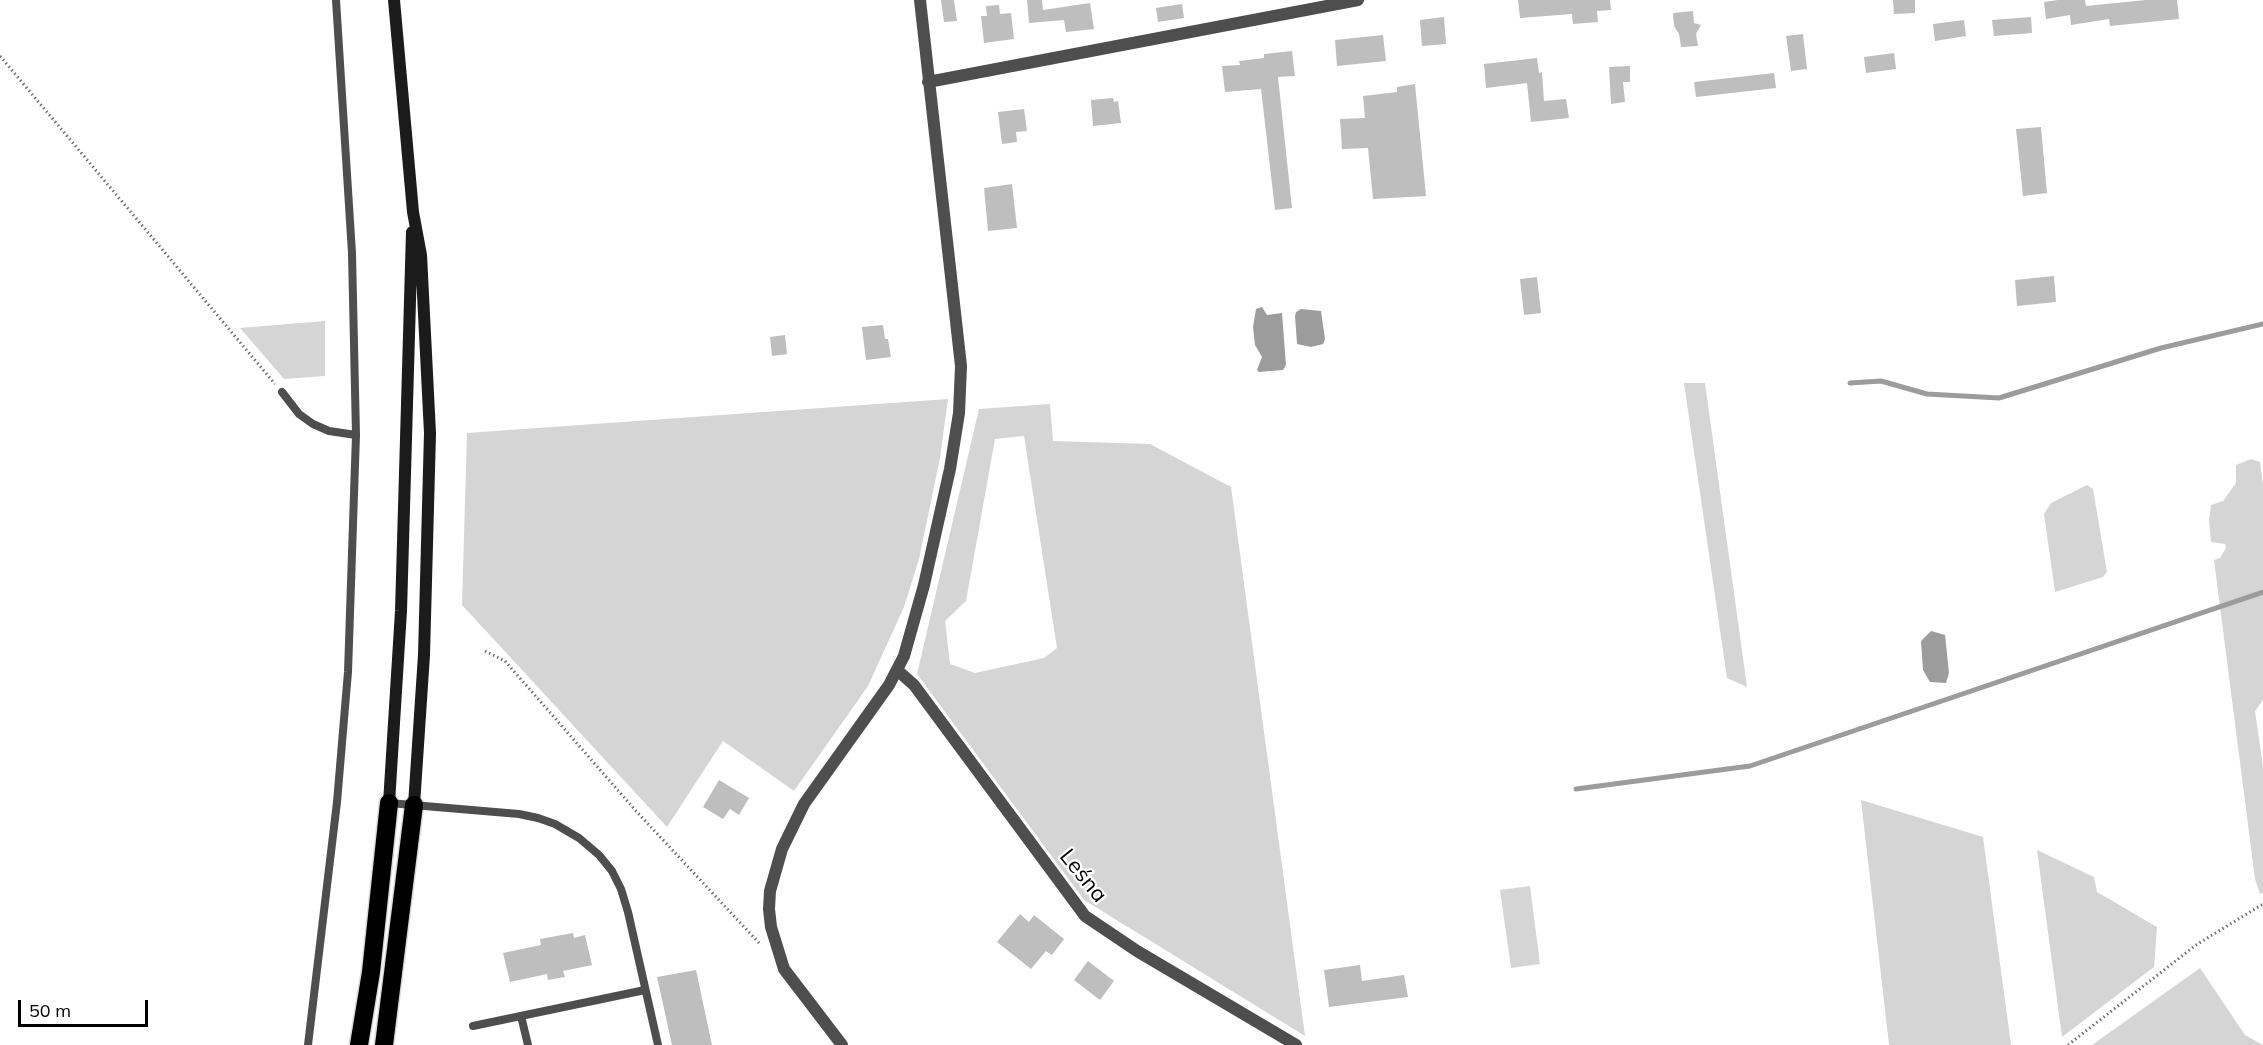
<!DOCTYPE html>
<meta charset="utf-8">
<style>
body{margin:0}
#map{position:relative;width:2263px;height:1045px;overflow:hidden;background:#fff;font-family:Mulish,sans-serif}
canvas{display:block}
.scale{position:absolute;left:18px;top:1000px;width:130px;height:27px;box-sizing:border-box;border:3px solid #000;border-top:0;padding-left:8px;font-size:18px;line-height:21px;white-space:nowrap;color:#000;-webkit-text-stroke:4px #fff;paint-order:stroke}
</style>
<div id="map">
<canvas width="2263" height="1045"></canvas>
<div class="scale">50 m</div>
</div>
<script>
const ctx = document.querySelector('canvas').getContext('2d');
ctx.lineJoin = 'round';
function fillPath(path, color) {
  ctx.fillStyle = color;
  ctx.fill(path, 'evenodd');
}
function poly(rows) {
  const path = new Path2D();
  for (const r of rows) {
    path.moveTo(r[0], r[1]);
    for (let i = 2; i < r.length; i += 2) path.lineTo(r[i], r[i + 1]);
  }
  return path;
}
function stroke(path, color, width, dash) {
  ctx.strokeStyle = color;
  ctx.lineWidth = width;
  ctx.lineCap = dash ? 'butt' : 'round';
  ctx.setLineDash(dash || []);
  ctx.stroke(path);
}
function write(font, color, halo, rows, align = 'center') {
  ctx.font = font + ' Mulish,sans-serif';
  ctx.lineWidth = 4.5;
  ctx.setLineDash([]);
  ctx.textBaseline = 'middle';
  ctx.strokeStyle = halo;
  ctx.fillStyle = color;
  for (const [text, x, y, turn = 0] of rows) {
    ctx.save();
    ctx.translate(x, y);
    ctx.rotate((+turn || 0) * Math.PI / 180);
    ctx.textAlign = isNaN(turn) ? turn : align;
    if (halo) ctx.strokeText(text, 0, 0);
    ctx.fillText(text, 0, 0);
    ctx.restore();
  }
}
fillPath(poly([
 [325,321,325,376,284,379,240,328],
 [1684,383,1705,383,1747,687,1727,678],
 [948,399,940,458,919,559,904,607,868,686,794,791,723,741,667,827,462,605,467,433],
 [1050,404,1053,441,1150,444,1231,487,1305,1036,1084,900,917,674,979,409],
 [1024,436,1057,648,1044,658,975,673,950,664,945,621,966,601,995,439],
 [2251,459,2260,462,2263,486,2263,700,2255,711,2263,767,2263,893,2260,894,2255,879,2214,560,2220,558,2226,548,2225,544,2211,542,2209,520,2211,505,2223,501,2236,483,2236,465],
 [2087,485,2093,489,2107,572,2103,577,2055,592,2044,514,2051,503],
 [1861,800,1983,837,2011,1045,1889,1045],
 [2037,850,2094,877,2097,892,2157,927,2154,967,2062,1037],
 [1530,886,1540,964,1511,968,1500,890],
 [2200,968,2245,1035,2263,1045,2092,1045]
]), '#d5d5d5');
fillPath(poly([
 [1262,307,1267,315,1282,313,1286,365,1283,370,1259,372,1257,370,1262,357,1255,345,1253,327,1256,309],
 [1301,309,1321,311,1325,339,1323,344,1311,347,1297,344,1295,316,1296,312],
 [1931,631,1945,635,1949,673,1946,683,1930,682,1923,670,1921,641]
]), '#9c9c9c');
stroke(poly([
 [1850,383,1881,381,1927,394,1999,398,2161,348,2263,324],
 [1576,789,1750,766,2263,592]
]), '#9c9c9c', 5);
fillPath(poly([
 [941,0,954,0,957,21,944,22],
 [1027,0,1042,0,1043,10,1090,3,1094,29,1066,32,1064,20,1029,23],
 [1518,0,1610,0,1611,10,1597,11,1598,22,1573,24,1572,14,1520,18],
 [1893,0,1915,0,1915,13,1894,14],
 [2058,0,2085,0,2086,6,2146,0,2177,0,2179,19,2110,26,2109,19,2071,25,2070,15,2046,19,2044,2],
 [1182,4,1184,18,1158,22,1156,8],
 [999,5,1000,14,1011,13,1014,39,984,43,981,16,987,16,986,6],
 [1693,11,1694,23,1701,25,1696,34,1698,46,1681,47,1679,34,1674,26,1673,13],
 [1444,17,1446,44,1422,46,1420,20],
 [2031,17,2032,33,1994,36,1992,20],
 [1964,20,1966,36,1935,41,1933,24],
 [1803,34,1807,69,1791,71,1786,36],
 [1383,35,1386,61,1337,66,1335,40],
 [1292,51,1295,76,1278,77,1292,208,1275,210,1261,89,1225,92,1222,66,1240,65,1239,61,1264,58,1264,54],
 [1894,53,1896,69,1866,73,1864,57],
 [1537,58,1539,73,1542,72,1544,101,1566,99,1569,118,1531,122,1527,83,1486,88,1484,64],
 [1630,66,1630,82,1623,82,1625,102,1611,104,1609,67],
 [1774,73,1776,88,1696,97,1694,82],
 [1415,84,1426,196,1373,199,1368,148,1342,149,1340,119,1365,118,1363,96,1397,92,1397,87],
 [1113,98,1114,102,1118,101,1121,123,1093,126,1091,100],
 [1024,109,1027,131,1016,132,1017,142,1002,144,998,112],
 [2041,127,2047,193,2023,196,2016,129],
 [1012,184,1017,228,988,231,984,188],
 [2054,276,2056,302,2017,306,2015,280],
 [1537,277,1541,313,1524,315,1520,279],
 [883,325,885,339,888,339,891,357,866,360,862,327],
 [785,335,787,354,772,356,770,337],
 [719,780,749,798,739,815,730,809,723,819,703,807],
 [1020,914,1029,922,1034,915,1064,939,1052,955,1046,951,1031,969,997,942],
 [573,933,574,938,585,935,592,965,563,971,565,977,548,980,547,974,510,982,503,953,541,945,540,939],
 [1088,961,1114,981,1100,1000,1074,980],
 [1360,965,1362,981,1404,975,1408,997,1329,1007,1324,970],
 [696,970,712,1045,672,1045,657,977]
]), '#bebebe');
const highway = poly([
 [359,1045,371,972,389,803],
 [384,1045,414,805]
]);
stroke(highway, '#dbdbdb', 21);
stroke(poly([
 [0,56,275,384],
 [485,651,505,661,636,811,760,944],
 [2068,1045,2196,945,2263,904]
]), '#707070', 3, [1.5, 3]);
stroke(poly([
 [282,392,299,414,313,424,329,431,356,435],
 [389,803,519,814,538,818,555,824,579,838,599,855,612,871,621,889,628,912,658,1045],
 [521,1016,528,1045],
 [473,1026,645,990],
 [308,1045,337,802,348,672,356,435,352,253,336,0]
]), '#4e4e4e', 8);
stroke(poly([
 [928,82,1358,0],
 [897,670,914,685,1085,916,1137,951,1296,1045],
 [842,1045,784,969,771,927,769,909,770,891,782,849,804,804,889,685,904,656,924,585,950,469,959,413,961,366,920,0]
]), '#4e4e4e', 12);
stroke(poly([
 [394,0,413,212,421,255,430,433,424,655,414,805],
 [389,803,401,611,412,232]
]), '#1b1b1b', 12);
stroke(highway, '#000', 18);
write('22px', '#000', '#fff', [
 ["Leśna",1083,876,51]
]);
</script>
